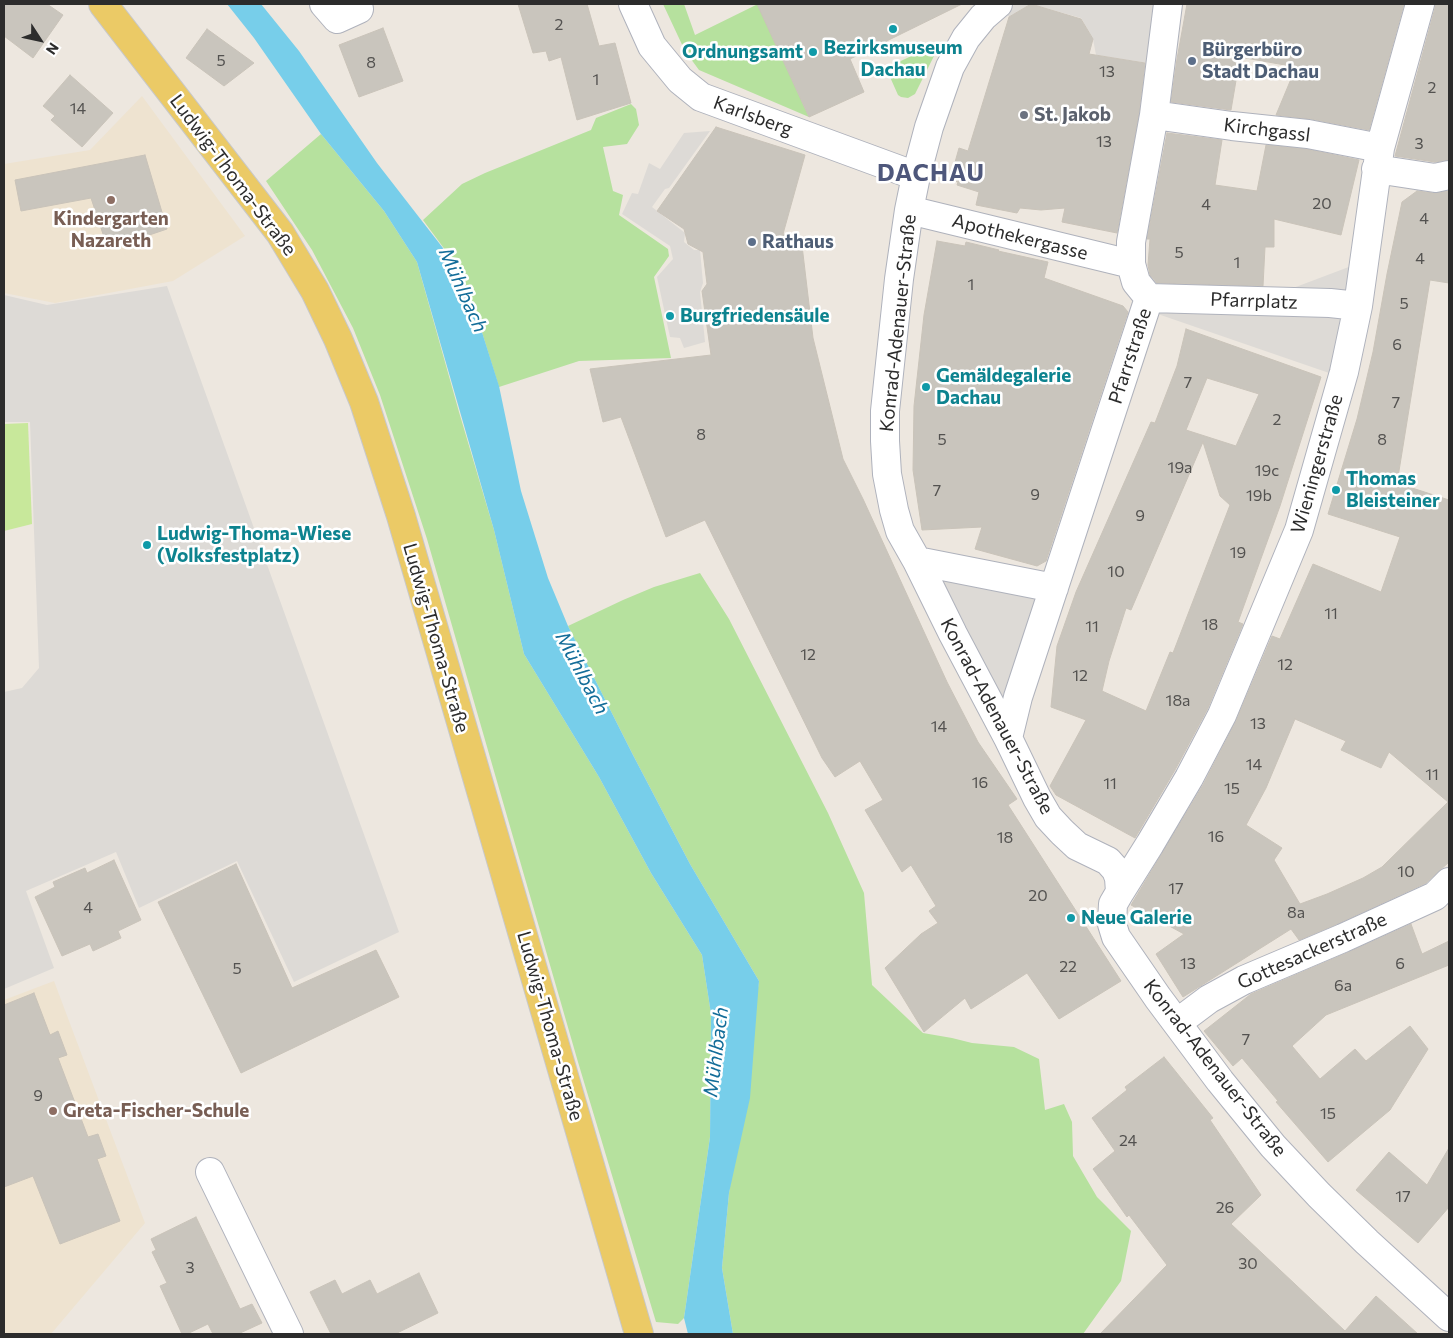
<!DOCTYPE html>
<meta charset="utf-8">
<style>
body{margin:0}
#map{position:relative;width:1453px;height:1338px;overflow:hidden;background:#ede7df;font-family:Commissioner,sans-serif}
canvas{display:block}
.frame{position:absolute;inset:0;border:5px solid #2c2c2c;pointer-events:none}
.north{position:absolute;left:15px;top:15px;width:50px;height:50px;-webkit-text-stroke:4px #fff;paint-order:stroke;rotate:125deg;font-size:14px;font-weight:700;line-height:20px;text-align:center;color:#2c2c2c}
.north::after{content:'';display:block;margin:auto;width:18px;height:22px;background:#2c2c2c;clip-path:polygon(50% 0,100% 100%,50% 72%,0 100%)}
</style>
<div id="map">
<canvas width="1453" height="1338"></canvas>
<div class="frame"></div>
<div class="north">N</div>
</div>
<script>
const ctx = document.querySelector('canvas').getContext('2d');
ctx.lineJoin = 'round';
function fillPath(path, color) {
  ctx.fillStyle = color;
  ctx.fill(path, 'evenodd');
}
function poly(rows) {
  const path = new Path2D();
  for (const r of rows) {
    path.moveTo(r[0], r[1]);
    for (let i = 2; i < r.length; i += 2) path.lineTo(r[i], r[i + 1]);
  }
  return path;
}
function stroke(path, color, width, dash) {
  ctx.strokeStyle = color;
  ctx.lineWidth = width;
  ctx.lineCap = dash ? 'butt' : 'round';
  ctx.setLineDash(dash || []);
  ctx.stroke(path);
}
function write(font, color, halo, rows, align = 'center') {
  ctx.font = font + ' Commissioner,sans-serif';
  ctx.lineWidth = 5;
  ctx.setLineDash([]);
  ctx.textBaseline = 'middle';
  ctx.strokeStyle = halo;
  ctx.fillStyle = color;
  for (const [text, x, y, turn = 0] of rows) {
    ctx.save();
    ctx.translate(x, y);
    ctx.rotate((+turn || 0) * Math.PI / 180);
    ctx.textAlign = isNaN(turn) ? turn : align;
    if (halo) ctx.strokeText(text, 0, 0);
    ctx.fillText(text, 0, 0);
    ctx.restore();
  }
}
fillPath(poly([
 [142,96,245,236,173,281,55,303,4,293,4,164,90,150],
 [54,981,145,1223,51,1334,4,1334,4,1000]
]), '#eee3d0');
fillPath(poly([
 [663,4,684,4,695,35,758,4,781,4,762,13,809,117,699,70,685,51],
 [941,42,915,94,908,98,901,97,898,95,886,68],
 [631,104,636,109,639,125,627,144,603,147,613,191,623,195,619,215,668,249,669,256,654,277,671,358,579,361,499,387,475,310,460,270,423,220,462,184,485,173,591,130,596,118],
 [321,134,384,211,417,262,459,412,494,530,524,654,599,777,651,873,702,955,711,1014,710,1137,684,1318,678,1324,656,1322,578,1062,427,539,380,395,353,328,312,250,266,181],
 [700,573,729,619,828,813,864,893,872,985,923,1033,952,1038,972,1043,1014,1047,1039,1059,1045,1110,1064,1104,1072,1122,1073,1156,1097,1197,1131,1231,1121,1281,1083,1334,733,1334,722,1268,729,1193,759,981,690,864,633,755,568,626,623,600,654,587]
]), '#b6e19e');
fillPath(poly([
 [28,423,32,524,4,531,4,424]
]), '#c8e89b');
fillPath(poly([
 [1015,4,1175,4,1167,66,1096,55,1093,39,1081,18,1031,4,1009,17,1005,12],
 [710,131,669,188,665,189,652,207,685,233,684,242,694,250,700,250,703,283,700,292,705,342,684,348,680,338,670,337,657,277,673,259,670,246,622,214,632,193,638,194,649,163,660,169,684,133],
 [1354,265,1335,375,1152,312,1272,296],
 [167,286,399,932,294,982,237,861,139,908,116,852,26,891,54,968,4,989,4,692,22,688,39,668,30,422,4,422,4,295,47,305],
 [929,569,1046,592,1006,720]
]), '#dddad6');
fillPath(poly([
 [227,4,261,4,299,51,377,163,460,270,475,310,499,386,521,491,548,578,568,626,633,755,690,864,759,981,750,1098,729,1193,722,1268,733,1334,688,1334,684,1318,710,1137,711,1014,702,955,651,873,599,777,524,654,494,530,417,262,384,211,321,134,254,38]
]), '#77ceea');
const building = poly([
 [4,4,47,4,63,15,33,58,4,36,4,4],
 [518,4,587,4,599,46,615,43,631,103,577,120,561,57,549,61,546,51,533,53,518,4],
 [757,4,962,4,850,59,864,92,809,117,757,4],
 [1031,4,1081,19,1093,39,1089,54,1145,63,1139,113,1117,233,1062,222,1065,208,1041,210,1020,208,1017,213,976,205,979,192,957,185,958,182,950,180,959,148,968,151,1009,17,1031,4],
 [1187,4,1404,4,1369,130,1311,119,1276,115,1296,67,1240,57,1231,110,1171,102,1177,59,1187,4],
 [1435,4,1449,4,1449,160,1435,162,1395,156,1435,8,1435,4],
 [383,28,403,81,359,97,339,45,383,28],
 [207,29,254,63,224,86,186,58,207,29],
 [70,75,113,113,82,147,51,120,55,116,43,106,70,75],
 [716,127,805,155,783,234,801,237,813,338,843,459,863,499,947,682,978,742,1017,799,1008,805,1121,981,1059,1019,1027,973,971,1009,965,998,924,1032,885,968,921,934,938,923,929,911,936,906,911,865,902,872,865,810,883,800,860,761,835,777,822,758,705,520,666,537,621,417,603,422,590,369,711,355,702,291,707,284,703,252,688,244,684,229,657,211,716,127],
 [1167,133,1222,140,1215,185,1257,191,1266,145,1306,149,1359,160,1341,235,1274,219,1274,247,1265,247,1263,286,1157,283,1150,275,1148,265,1150,239,1147,239,1167,133],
 [145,155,167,229,108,249,91,198,21,211,15,180,145,155],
 [1417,191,1433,193,1449,191,1449,283,1430,280,1398,477,1402,478,1400,484,1449,500,1449,862,1426,883,1337,924,1299,940,1291,929,1183,997,1156,954,1184,934,1131,905,1203,785,1236,721,1272,636,1280,639,1313,564,1381,592,1400,537,1328,514,1357,419,1373,352,1387,274,1402,202,1417,191],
 [1295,719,1346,741,1341,750,1381,768,1389,752,1448,802,1382,867,1363,878,1327,894,1300,904,1274,860,1282,848,1246,825,1266,788,1295,719],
 [937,241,965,246,966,242,999,250,998,251,1048,262,1044,278,1123,306,1128,312,1046,561,1037,566,975,549,982,527,922,530,913,470,914,406,924,315,937,241],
 [1186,329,1321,377,1280,506,1238,622,1243,624,1208,708,1175,770,1135,838,1056,795,1050,786,1086,720,1051,707,1057,646,1076,592,1151,422,1155,423,1177,366,1186,329],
 [1207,378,1259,394,1236,446,1186,430,1207,378],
 [1203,442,1220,496,1230,505,1173,653,1170,652,1146,711,1102,691,1109,661,1126,608,1131,610,1203,442],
 [114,860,141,920,118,931,121,938,93,951,90,944,62,956,35,897,55,887,53,882,85,868,87,873,114,860],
 [236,864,292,988,376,950,399,997,241,1073,158,902,236,864],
 [1411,924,1422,954,1449,941,1449,965,1326,1015,1292,1046,1320,1079,1355,1049,1366,1061,1410,1026,1428,1049,1390,1110,1328,1162,1276,1102,1278,1101,1242,1058,1233,1066,1204,1031,1251,994,1349,952,1411,924],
 [34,993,50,1035,58,1031,67,1055,58,1058,88,1137,98,1134,106,1156,97,1159,120,1221,60,1244,33,1176,4,1187,4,1005,34,993],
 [1164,1057,1213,1118,1210,1120,1261,1195,1231,1224,1345,1331,1376,1296,1418,1334,1100,1334,1167,1265,1129,1215,1127,1217,1093,1169,1115,1151,1092,1118,1127,1090,1125,1087,1164,1057],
 [1449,1148,1449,1207,1418,1243,1356,1190,1389,1152,1427,1185,1449,1148],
 [196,1217,240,1309,252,1304,262,1323,238,1334,213,1334,208,1324,187,1334,182,1334,160,1286,167,1283,152,1252,156,1250,151,1239,196,1217],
 [419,1273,438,1313,395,1334,331,1334,310,1292,335,1280,342,1294,370,1280,377,1294,419,1273]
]);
fillPath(building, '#c9c5bd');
stroke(building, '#c9c3b9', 1);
const minor = poly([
 [324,4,337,19,359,9],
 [633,4,652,46,680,80,701,97,916,176],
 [998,4,983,17,966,38,950,67,929,127,916,176,909,210,899,279,885,411,885,441,887,474,894,510,900,531,917,561,953,634,1008,738,1037,798,1048,817,1062,832,1077,846,1108,861,1116,870,1119,878,1120,892,1113,904,1112,924,1116,937,1158,998,1220,1081,1273,1146,1319,1195,1367,1242,1449,1317],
 [1154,115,1232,126,1308,134,1380,148],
 [1376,169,1435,178,1449,175],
 [909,210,1131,264],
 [1149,298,1136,282,1131,264,1131,242,1154,115,1168,4],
 [1149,298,1330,303,1358,306],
 [917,561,1054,588],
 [1008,738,1018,697,1149,298],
 [1120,892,1150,844,1189,778,1222,715,1299,530,1344,372,1358,306,1380,148,1420,4],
 [1177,1023,1209,999,1244,980,1343,938,1435,896,1449,882],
 [210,1172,289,1334]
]);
const major = poly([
 [103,4,280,233,315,291,338,339,364,402,401,516,639,1334]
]);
stroke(minor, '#afb2bc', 30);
stroke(major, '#c8c8c8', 30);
stroke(minor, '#fff', 28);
stroke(major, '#ebca66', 28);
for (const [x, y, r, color] of [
 [893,29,5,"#0f9aa8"],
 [813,52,5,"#0f9aa8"],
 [1192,61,5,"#5c6f8a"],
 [1024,115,5,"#6b7280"],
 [111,200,5,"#8d6e63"],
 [752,242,5,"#5c6f8a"],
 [670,316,5,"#0f9aa8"],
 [926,387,5,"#0f9aa8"],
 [1336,490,5,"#0f9aa8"],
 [147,545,5,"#0f9aa8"],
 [1071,918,5,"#0f9aa8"],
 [53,1111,5,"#8d6e63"]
]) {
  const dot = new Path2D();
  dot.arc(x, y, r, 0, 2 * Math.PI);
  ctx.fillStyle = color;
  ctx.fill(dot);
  stroke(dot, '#fff', 2);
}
write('16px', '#535250', null, [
 ["2",559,25],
 ["5",221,61],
 ["8",371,63],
 ["13",1107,72],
 ["1",596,80],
 ["2",1432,88],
 ["14",78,109],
 ["13",1104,142],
 ["3",1419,144],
 ["20",1322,204],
 ["4",1206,205],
 ["4",1424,219],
 ["5",1179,253],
 ["4",1420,259],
 ["1",1237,263],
 ["1",971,285],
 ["5",1404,304],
 ["6",1397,345],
 ["7",1188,383],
 ["7",1396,403],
 ["2",1277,420],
 ["8",701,435],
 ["5",942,440],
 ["8",1382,440],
 ["19a",1180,468],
 ["19c",1267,471],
 ["7",937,491],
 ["9",1035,495],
 ["19b",1259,496],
 ["9",1140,516],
 ["19",1238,553],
 ["10",1116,572],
 ["11",1331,614],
 ["18",1210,625],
 ["11",1092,627],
 ["12",808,655],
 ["12",1285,665],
 ["12",1080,676],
 ["18a",1178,701],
 ["13",1258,724],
 ["14",939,727],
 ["14",1254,765],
 ["11",1432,775],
 ["16",980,783],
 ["11",1110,784],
 ["15",1232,789],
 ["16",1216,837],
 ["18",1005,838],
 ["10",1406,872],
 ["17",1176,889],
 ["20",1038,896],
 ["4",88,908],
 ["8a",1296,913],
 ["13",1188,964],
 ["6",1400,964],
 ["22",1068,967],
 ["5",237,969],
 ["6a",1343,986],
 ["7",1246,1040],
 ["9",38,1096],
 ["15",1328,1114],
 ["24",1128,1141],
 ["17",1403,1197],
 ["26",1225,1208],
 ["30",1248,1264],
 ["3",190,1268]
]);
write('bold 19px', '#0d838f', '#fff', [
 ["Bezirksmuseum",893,48,"center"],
 ["Dachau",893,70,"center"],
 ["Ordnungsamt",803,52,"right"],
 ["Burgfriedensäule",680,316],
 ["Gemäldegalerie",936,376],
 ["Dachau",936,398],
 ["Thomas",1346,479],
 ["Bleisteiner",1346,501],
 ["Ludwig-Thoma-Wiese",157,534],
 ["(Volksfestplatz)",157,556],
 ["Neue Galerie",1081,918]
], 'left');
write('bold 19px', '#4e5e75', '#fff', [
 ["Bürgerbüro",1202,50],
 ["Stadt Dachau",1202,72],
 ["Rathaus",762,242]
], 'left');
write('bold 19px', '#5b616d', '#fff', [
 ["St. Jakob",1034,115]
], 'left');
write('19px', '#2c2c2c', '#fff', [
 ["Karlsberg",753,116,20],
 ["Kirchgassl",1267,130,7],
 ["Ludwig-Thoma-Straße",233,175,53],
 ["Apothekergasse",1020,237,14],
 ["Pfarrplatz",1254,301,2],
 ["Konrad-Adenauer-Straße",898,323,-84],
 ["Pfarrstraße",1130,356,-72],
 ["Wieningerstraße",1317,464,-74],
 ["Ludwig-Thoma-Straße",436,638,74],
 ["Konrad-Adenauer-Straße",997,716,62],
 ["Gottesackerstraße",1312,951,-24],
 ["Ludwig-Thoma-Straße",550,1026,74],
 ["Konrad-Adenauer-Straße",1215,1068,52]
]);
write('bold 19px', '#785e54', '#fff', [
 ["Kindergarten",111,219],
 ["Nazareth",111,241],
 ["Greta-Fischer-Schule",63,1111,"left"]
]);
write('italic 20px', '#136d99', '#fff', [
 ["Mühlbach",463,290,66],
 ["Mühlbach",582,673,62],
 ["Mühlbach",716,1052,-83]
]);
ctx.letterSpacing = '1px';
write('bold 24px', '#4e577b', '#fff', [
 ["DACHAU",931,173]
]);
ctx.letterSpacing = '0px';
</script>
